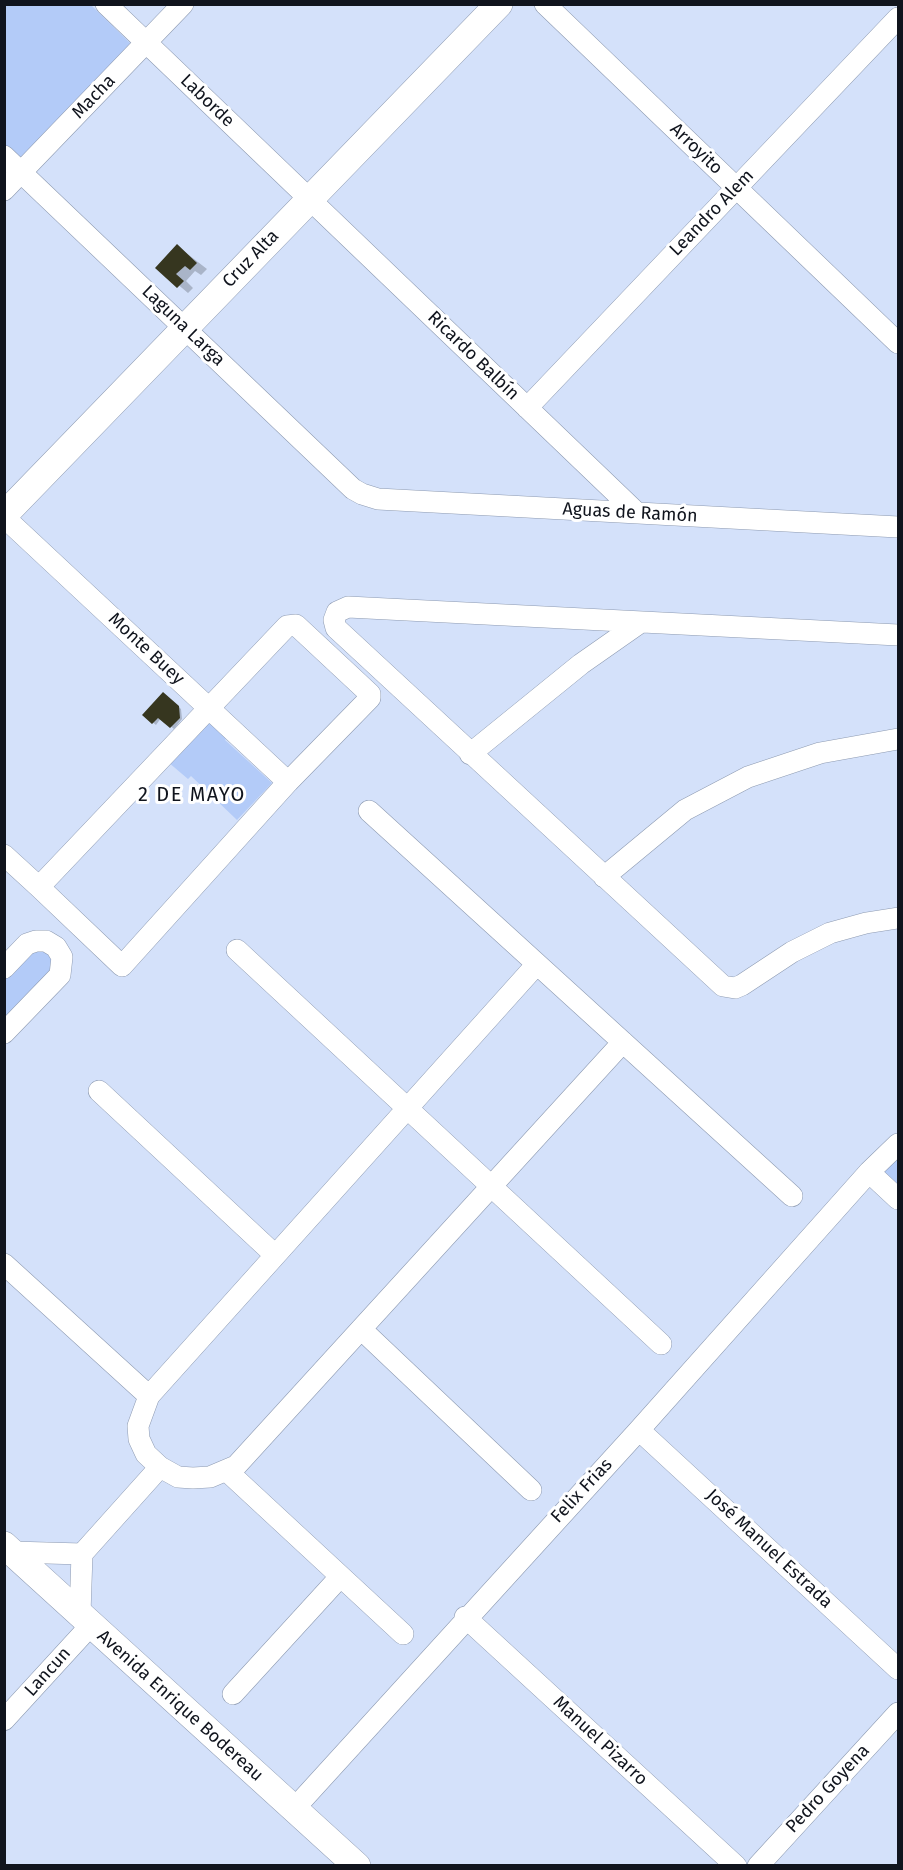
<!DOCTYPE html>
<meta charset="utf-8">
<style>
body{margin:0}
#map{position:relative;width:903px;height:1870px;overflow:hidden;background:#d4e1fa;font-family:"Fira Sans",sans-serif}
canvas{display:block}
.frame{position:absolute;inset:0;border:6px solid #10141d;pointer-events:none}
</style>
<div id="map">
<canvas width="903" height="1870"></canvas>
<div class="frame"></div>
</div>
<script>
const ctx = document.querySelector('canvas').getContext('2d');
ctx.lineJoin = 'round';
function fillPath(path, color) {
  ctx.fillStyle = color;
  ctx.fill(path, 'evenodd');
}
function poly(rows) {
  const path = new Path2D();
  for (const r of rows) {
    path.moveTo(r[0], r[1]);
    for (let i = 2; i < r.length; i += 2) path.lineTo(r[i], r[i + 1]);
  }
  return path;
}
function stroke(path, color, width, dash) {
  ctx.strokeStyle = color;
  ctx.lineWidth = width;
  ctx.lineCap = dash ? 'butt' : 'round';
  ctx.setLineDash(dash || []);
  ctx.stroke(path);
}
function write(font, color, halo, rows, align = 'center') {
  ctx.font = font + ' "Fira Sans",sans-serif';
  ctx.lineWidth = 6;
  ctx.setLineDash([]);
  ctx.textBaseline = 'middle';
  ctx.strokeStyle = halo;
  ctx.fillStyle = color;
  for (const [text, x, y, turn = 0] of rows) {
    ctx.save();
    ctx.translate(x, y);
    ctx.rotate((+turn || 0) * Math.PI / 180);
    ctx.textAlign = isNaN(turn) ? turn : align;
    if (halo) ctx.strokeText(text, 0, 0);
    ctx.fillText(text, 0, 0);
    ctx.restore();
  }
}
fillPath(poly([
 [4,5,91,5,131,44,18,162,5,149],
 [210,722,229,735,225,740,272,783,237,820,191,776,188,779,168,762,200,728],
 [36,950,48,952,58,966,5,1028,5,978],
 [898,1157,898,1188,879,1171]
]), '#b3cbf8');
fillPath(poly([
 [177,246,207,269,201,275,195,271,186,281,193,288,188,293,157,267],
 [166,695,181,709,182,719,174,729,161,718,156,725,144,715]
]), '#0003');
fillPath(poly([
 [177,244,197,263,190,270,185,266,176,274,184,281,177,288,155,268],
 [163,692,179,706,180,718,170,728,158,718,152,724,142,715]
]), '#36361f');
const minor = poly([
 [106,4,637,513],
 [545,4,898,343],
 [4,156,353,489,362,494,378,499,898,527],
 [4,190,183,4],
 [527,408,898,18],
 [4,517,288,782],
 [898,635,348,607,337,612,334,620,336,628,723,986,735,988,742,985,792,952,830,933,866,923,898,918],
 [470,754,581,664,641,622],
 [369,811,792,1196],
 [4,855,39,887,122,966,288,782,370,698,370,694,296,625,287,626,39,887],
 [604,877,685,810,748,777,820,753,898,739],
 [237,950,661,1344],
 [4,968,27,944,36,941,46,941,56,947,62,957,60,975,4,1033],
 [99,1091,275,1255],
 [869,1172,898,1199],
 [4,1264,149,1396,138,1426,139,1439,146,1454,160,1467,82,1554,80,1614],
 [361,1329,531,1490],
 [149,1396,537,964],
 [639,1430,898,1669],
 [160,1467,178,1477,193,1478,210,1477,236,1466,623,1042],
 [227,1471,403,1634],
 [12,1552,82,1554],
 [465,1617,736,1866],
 [233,1694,340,1577],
 [4,1720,91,1625],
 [293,1810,639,1430,869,1172,898,1144],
 [758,1866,898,1713]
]);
const major = poly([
 [4,515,499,4],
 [4,1545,357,1866]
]);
stroke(minor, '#8d9ab1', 22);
stroke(major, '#8d9ab1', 28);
stroke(minor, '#fff', 21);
stroke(major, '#fff', 27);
write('18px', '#10141d', '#fff', [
 ["Macha",94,97,-46],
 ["Laborde",207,101,44],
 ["Arroyito",696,149,44],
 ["Leandro Alem",712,213,-46],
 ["Cruz Alta",251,259,-46],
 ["Laguna Larga",183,326,44],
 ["Ricardo Balbín",473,356,44],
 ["Aguas de Ramón",630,513,3],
 ["Monte Buey",146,649,43],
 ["Felix Frias",582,1491,-47],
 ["José Manuel Estrada",769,1549,43],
 ["Lancun",48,1672,-48],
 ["Avenida Enrique Bodereau",180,1706,42],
 ["Manuel Pizarro",600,1741,43],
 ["Pedro Goyena",828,1789,-47]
]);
ctx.letterSpacing = '1.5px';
write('20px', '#10141d', '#fff', [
 ["2 DE MAYO",192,795]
]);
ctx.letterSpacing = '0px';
</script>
